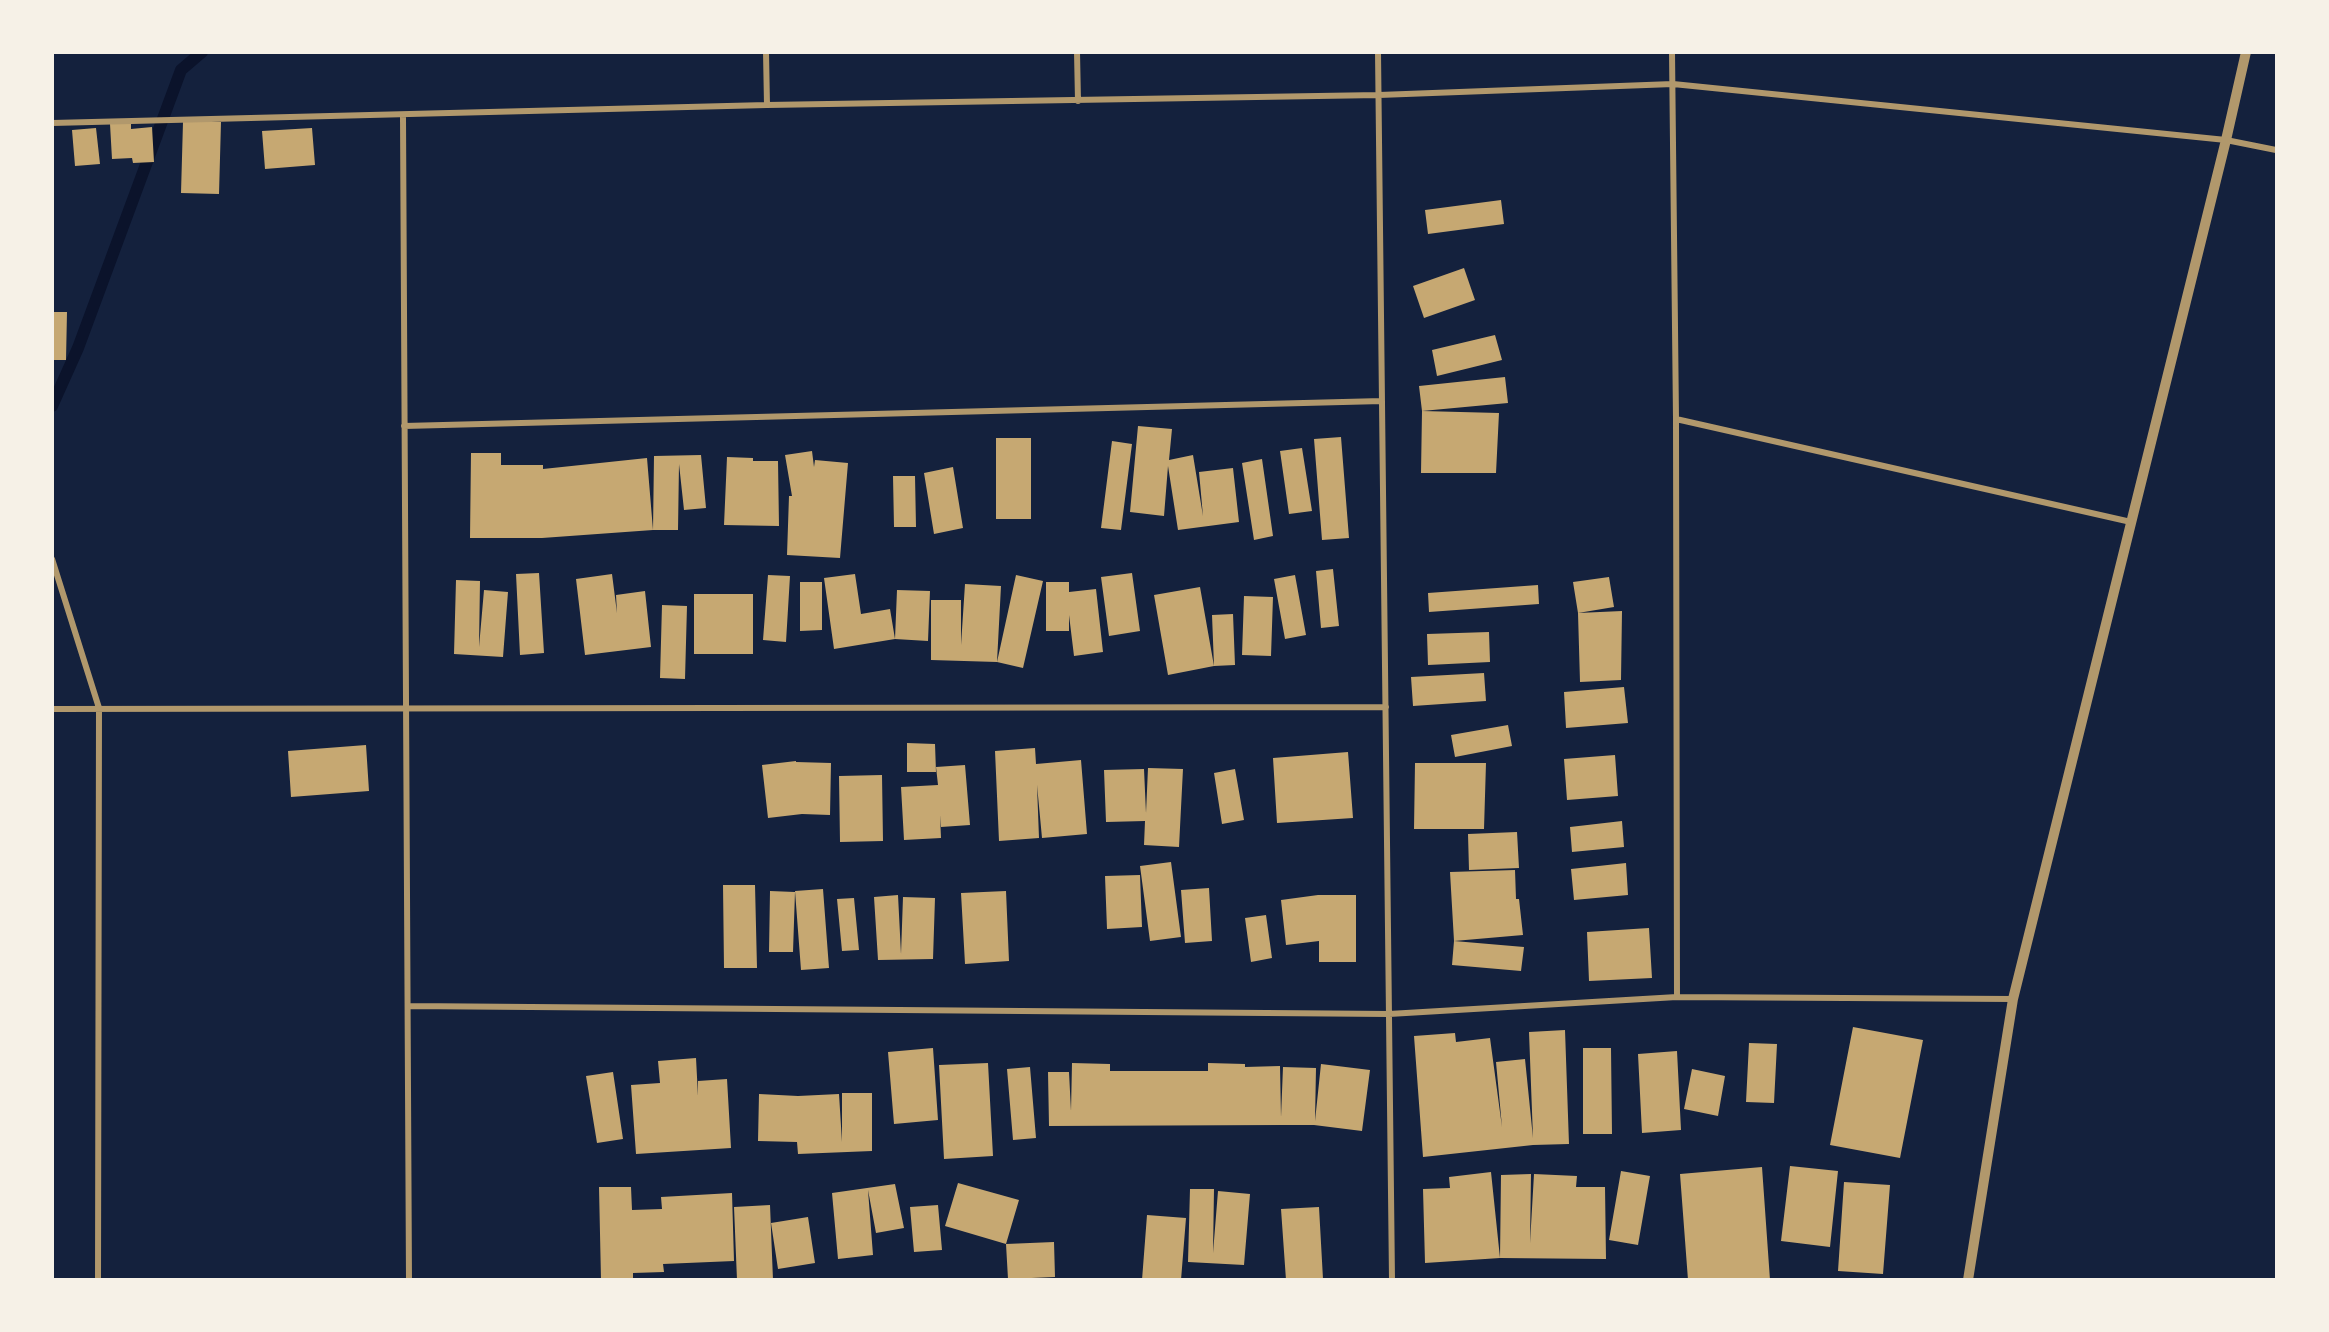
<!DOCTYPE html>
<style>
body{margin:0}
#map{position:relative;width:2329px;height:1332px;overflow:hidden;background:#14213d;font-family:"Sofia Sans Condensed",sans-serif}
canvas{display:block}
.frame{position:absolute;inset:0;border:54px solid #f6f1e7;pointer-events:none}
</style>
<div id="map">
<canvas width="2329" height="1332"></canvas>
<div class="frame"></div>
</div>
<script>
const ctx = document.querySelector('canvas').getContext('2d');
ctx.lineJoin = 'round';
function poly(rows) {
  const path = new Path2D();
  for (const r of rows) {
    path.moveTo(r[0], r[1]);
    for (let i = 2; i < r.length; i += 2) path.lineTo(r[i], r[i + 1]);
  }
  return path;
}
function stroke(path, color, width, dash) {
  ctx.strokeStyle = color;
  ctx.lineWidth = width;
  ctx.lineCap = dash ? 'butt' : 'round';
  ctx.setLineDash(dash || []);
  ctx.stroke(path);
}
function fillPath(path, color) {
  ctx.fillStyle = color;
  ctx.fill(path, 'evenodd');
}
stroke(poly([
 [52,406,78,348,181,70,202,52]
]), '#0b132b', 12);
fillPath(poly([
 [183,122,221,122,219,194,181,193],
 [131,123,131,129,152,127,154,162,133,163,132,158,112,159,110,124],
 [96,128,100,164,75,166,72,130],
 [312,128,315,165,265,169,262,131],
 [1501,200,1504,224,1428,234,1425,210],
 [1464,268,1475,300,1424,318,1413,286],
 [52,312,67,312,66,360,52,360],
 [1495,335,1502,360,1437,376,1432,350],
 [1505,377,1508,403,1422,411,1499,413,1496,473,1421,473,1422,411,1419,386],
 [1138,426,1172,429,1169,460,1193,455,1203,516,1199,472,1233,468,1239,522,1178,530,1168,466,1164,516,1130,512],
 [1341,437,1349,538,1322,540,1314,439],
 [996,438,1031,438,1031,519,996,519],
 [1112,441,1132,444,1121,530,1101,528],
 [1302,448,1312,511,1289,514,1280,451],
 [812,451,814,467,815,460,848,463,840,558,787,555,789,496,792,496,785,455],
 [471,453,501,453,501,465,543,465,543,469,647,458,653,530,654,456,701,455,706,508,684,510,679,464,678,530,653,530,542,538,470,538],
 [727,457,753,458,753,461,778,461,779,526,724,525],
 [1262,459,1273,536,1254,540,1242,463],
 [953,467,963,528,934,534,924,473],
 [893,476,915,476,916,527,894,527],
 [1333,569,1339,626,1321,628,1316,571],
 [539,573,544,653,520,655,516,574],
 [1132,573,1140,631,1109,636,1101,577],
 [612,574,617,613,616,595,645,591,651,647,585,655,576,579],
 [855,574,861,614,890,609,895,639,834,649,824,578],
 [768,575,790,576,786,642,763,640],
 [1016,575,1043,581,1023,668,997,662,931,660,931,600,961,600,961,645,965,584,1001,586,997,662],
 [1295,575,1306,635,1285,639,1274,579],
 [1609,577,1614,607,1578,613,1622,611,1621,680,1580,682,1578,613,1573,582],
 [456,580,480,581,479,647,484,590,508,592,503,657,454,654],
 [800,582,822,582,822,630,800,631],
 [1046,582,1069,582,1069,592,1096,589,1103,652,1074,656,1069,615,1069,631,1046,631],
 [1538,585,1539,604,1429,612,1428,593],
 [1200,587,1214,666,1212,615,1233,614,1235,665,1214,666,1168,675,1154,595],
 [897,590,930,591,928,641,895,639],
 [694,594,753,594,753,654,694,654],
 [1244,596,1273,597,1271,656,1242,655],
 [662,605,687,606,685,679,660,678],
 [1489,632,1490,662,1428,665,1427,634],
 [1484,673,1486,701,1413,706,1411,677],
 [1624,687,1628,723,1566,728,1564,692],
 [1508,725,1512,746,1455,757,1451,735],
 [907,743,935,744,936,772,907,772],
 [366,745,369,791,291,797,288,751],
 [1035,748,1036,764,1081,760,1087,834,1042,838,1037,785,1039,838,999,841,995,751],
 [1348,752,1353,818,1277,823,1273,758],
 [1615,755,1618,796,1567,800,1564,759],
 [796,761,796,762,831,763,830,815,802,814,768,818,762,765],
 [1415,763,1486,763,1484,829,1414,829],
 [965,765,970,825,941,827,940,815,941,838,904,840,901,787,938,785,936,767],
 [1148,768,1183,769,1179,847,1144,845,1145,821,1106,822,1104,770,1144,769,1146,813],
 [1235,769,1244,820,1222,824,1214,773],
 [882,775,883,841,840,842,839,776],
 [1622,821,1624,847,1572,852,1570,827],
 [1517,832,1519,868,1469,870,1468,834],
 [1171,862,1181,937,1150,941,1140,866],
 [1626,863,1628,895,1574,900,1571,869],
 [1515,870,1516,899,1519,899,1523,935,1454,941,1450,872],
 [1140,875,1142,927,1107,929,1105,876],
 [723,885,755,885,757,968,724,968],
 [1209,888,1212,941,1185,943,1181,890],
 [823,889,829,968,801,970,795,891],
 [770,891,795,892,793,952,769,952],
 [1006,891,1009,961,965,964,961,893],
 [898,895,901,954,903,897,935,898,933,959,878,960,874,897],
 [1318,895,1356,895,1356,962,1319,962,1319,941,1286,945,1281,900],
 [854,898,859,950,842,951,837,899],
 [1266,915,1272,958,1251,962,1245,918],
 [1649,928,1652,978,1589,981,1587,932],
 [1454,941,1524,947,1521,971,1452,965],
 [1853,1027,1923,1040,1900,1158,1830,1145],
 [1565,1030,1569,1144,1533,1145,1423,1157,1414,1036,1455,1033,1456,1042,1490,1038,1502,1127,1496,1062,1525,1059,1533,1138,1529,1032],
 [1749,1043,1777,1044,1774,1103,1746,1102],
 [933,1048,938,1120,894,1124,888,1052],
 [1583,1048,1611,1048,1612,1134,1583,1134],
 [1677,1051,1681,1130,1642,1133,1638,1054],
 [696,1058,698,1096,698,1081,727,1079,731,1148,636,1154,631,1085,660,1083,658,1061],
 [988,1063,993,1156,944,1159,939,1065],
 [1072,1063,1110,1064,1110,1071,1208,1071,1208,1063,1245,1064,1245,1067,1280,1066,1281,1117,1283,1067,1316,1068,1315,1121,1321,1064,1370,1070,1362,1131,1314,1125,1281,1125,1049,1126,1048,1072,1069,1072,1071,1111],
 [1030,1067,1036,1138,1013,1140,1007,1069],
 [1692,1069,1725,1076,1718,1116,1684,1109],
 [613,1072,623,1139,597,1143,586,1076],
 [842,1093,872,1093,872,1151,798,1154,797,1142,758,1141,759,1094,798,1096,839,1094,842,1142],
 [1790,1166,1838,1171,1830,1247,1781,1241],
 [1762,1167,1770,1280,1688,1280,1680,1174],
 [1621,1171,1650,1176,1638,1245,1609,1240],
 [1491,1172,1500,1258,1501,1175,1531,1174,1530,1243,1534,1174,1577,1176,1576,1187,1605,1187,1606,1259,1500,1258,1425,1263,1423,1189,1450,1188,1449,1177],
 [1844,1182,1890,1185,1883,1274,1838,1271],
 [958,1183,1019,1200,1006,1244,945,1226],
 [895,1184,904,1228,876,1233,868,1190,873,1255,838,1259,832,1193],
 [599,1187,631,1187,632,1210,662,1209,661,1197,732,1193,734,1261,663,1264,664,1272,633,1273,633,1280,601,1280],
 [1190,1189,1214,1189,1213,1253,1218,1191,1250,1194,1244,1265,1188,1262],
 [770,1205,773,1280,737,1280,734,1207],
 [938,1205,942,1250,914,1252,910,1207],
 [1319,1207,1323,1279,1286,1280,1281,1209],
 [1147,1215,1186,1218,1181,1280,1142,1280],
 [808,1217,815,1263,778,1269,771,1223],
 [1054,1242,1055,1277,1008,1279,1006,1244]
]), '#c6a872');
stroke(poly([
 [766,52,767,105],
 [1077,52,1078,101],
 [1378,52,1392,1280],
 [1672,52,1676,419,1677,997],
 [403,116,409,1280],
 [52,123,767,105,1379,95,1673,84,2226,140,2276,150],
 [1676,419,2131,522],
 [404,426,1382,401],
 [52,559,99,708,98,1280],
 [52,709,1386,707],
 [408,1006,1389,1014,1677,997,2013,999]
]), '#b1986c', 6);
stroke(poly([
 [1968,1280,2013,999,2226,140,2246,52]
]), '#b1986c', 10);
</script>
